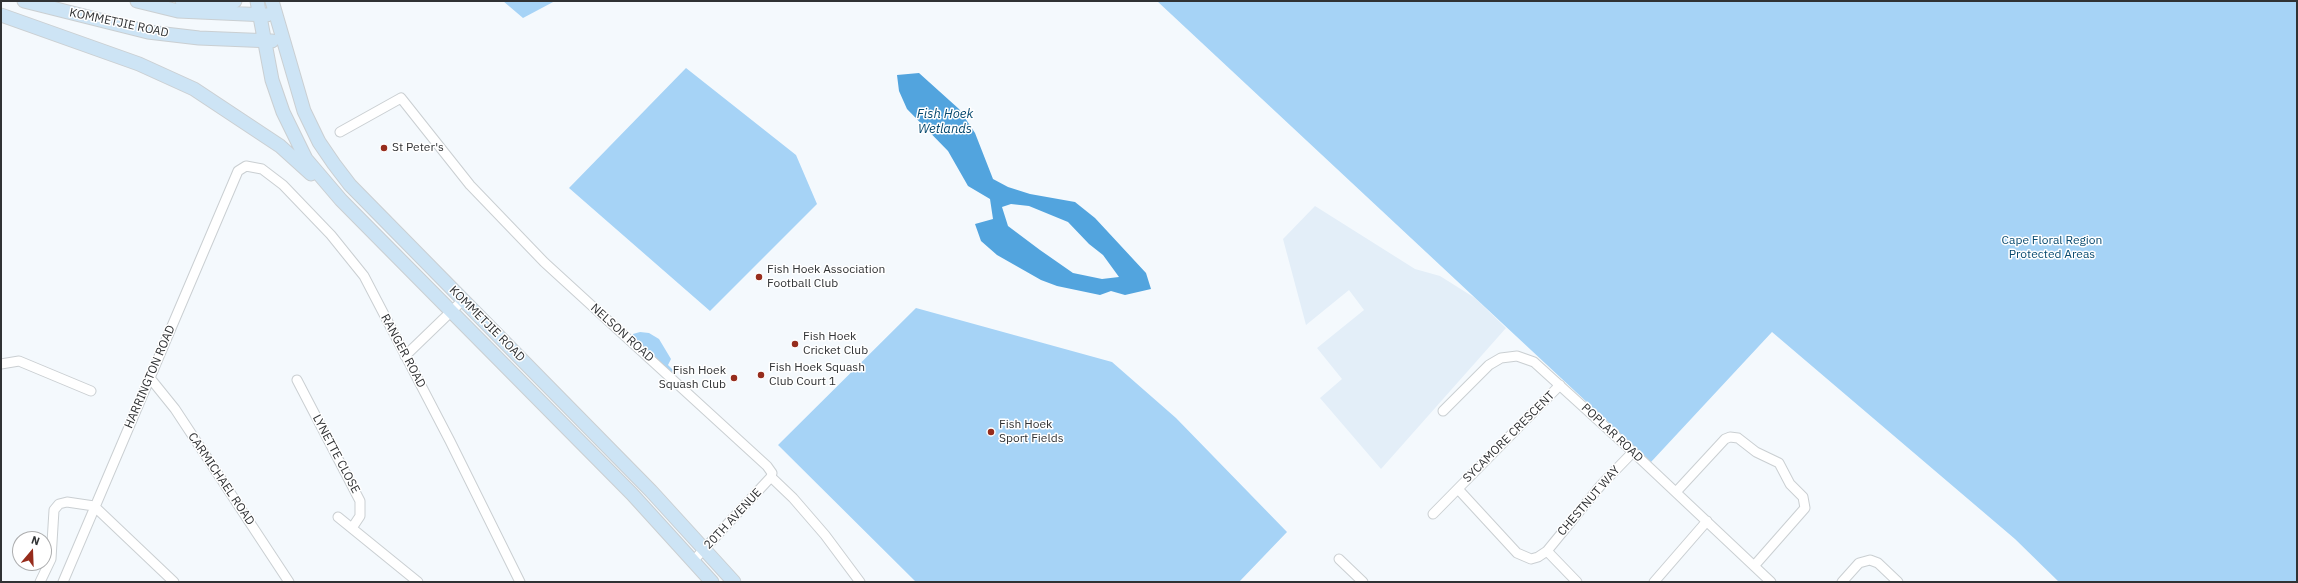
<!DOCTYPE html>
<style>
body{margin:0}
#map{position:relative;width:2298px;height:583px;overflow:hidden;background:#f4f9fd;font-family:"IBM Plex Sans",sans-serif}
canvas{display:block}
.frame{position:absolute;inset:0;border:2px solid #303234;pointer-events:none}
.north{position:absolute;left:12px;top:531px;width:40px;height:40px;box-sizing:border-box;background:#fff;border:1px solid #acadae;border-radius:50%;rotate:19deg;font-size:11px;font-weight:700;line-height:16px;text-align:center;color:#303234}
.north::after{content:'';display:block;margin:auto;width:14px;height:18px;background:#962c1c;clip-path:polygon(50% 0,100% 100%,50% 72%,0 100%)}
</style>
<div id="map">
<canvas width="2298" height="583"></canvas>
<div class="frame"></div>
<div class="north">N</div>
</div>
<script>
const ctx = document.querySelector('canvas').getContext('2d');
ctx.lineJoin = 'round';
function fillPath(path, color) {
  ctx.fillStyle = color;
  ctx.fill(path, 'evenodd');
}
function poly(rows) {
  const path = new Path2D();
  for (const r of rows) {
    path.moveTo(r[0], r[1]);
    for (let i = 2; i < r.length; i += 2) path.lineTo(r[i], r[i + 1]);
  }
  return path;
}
function stroke(path, color, width, dash) {
  ctx.strokeStyle = color;
  ctx.lineWidth = width;
  ctx.lineCap = dash ? 'butt' : 'round';
  ctx.setLineDash(dash || []);
  ctx.stroke(path);
}
function write(font, color, halo, rows, align = 'center') {
  ctx.font = font + ' "IBM Plex Sans",sans-serif';
  ctx.lineWidth = 3;
  ctx.setLineDash([]);
  ctx.textBaseline = 'middle';
  ctx.strokeStyle = halo;
  ctx.fillStyle = color;
  for (const [text, x, y, turn = 0] of rows) {
    ctx.save();
    ctx.translate(x, y);
    ctx.rotate((+turn || 0) * Math.PI / 180);
    ctx.textAlign = isNaN(turn) ? turn : align;
    if (halo) ctx.strokeText(text, 0, 0);
    ctx.fillText(text, 0, 0);
    ctx.restore();
  }
}
fillPath(poly([
 [1315,206,1415,269,1440,276,1475,298,1506,328,1381,469,1320,398,1342,379,1317,348,1364,310,1349,290,1306,325,1283,239]
]), '#e3eef8');
fillPath(poly([
 [503,1,555,1,523,18],
 [1157,1,2297,1,2297,582,2059,582,2015,539,1772,332,1651,462],
 [686,68,796,155,817,204,710,311,569,188],
 [916,308,1112,362,1176,418,1287,532,1239,582,916,582,778,445],
 [640,332,649,333,659,339,671,359,668,365,676,373,674,376,632,337,633,334]
]), '#a6d3f6');
fillPath(poly([
 [919,73,959,109,975,133,993,179,1008,187,1030,194,1075,202,1095,218,1146,273,1151,289,1125,295,1111,291,1100,295,1057,286,1041,280,997,255,981,241,975,224,993,219,990,199,968,186,948,151,907,109,899,91,897,75],
 [1011,204,1029,206,1068,222,1089,244,1103,255,1119,277,1102,279,1073,273,1040,250,1008,226,1002,207]
]), '#52a4de');
const street = poly([
 [340,132,401,98,470,185,544,262,767,466,772,473,771,477,793,498,825,535,860,582],
 [405,356,463,300],
 [1,364,19,361,91,391],
 [150,378,175,409,289,582],
 [297,380,360,501,360,516,352,528],
 [1443,411,1489,365,1501,358,1517,356,1534,362,1633,452,1771,582],
 [1458,489,1517,553,1531,559,1538,557,1547,551,1601,485,1633,452],
 [1676,492,1725,439,1730,437,1738,438,1756,452,1779,463,1790,484,1803,497,1805,508,1754,566],
 [1433,514,1560,385],
 [338,517,418,582],
 [1547,551,1577,582],
 [1339,559,1363,582],
 [694,560,771,477],
 [40,582,51,559,54,510,59,504,67,502,94,506,174,582],
 [63,582,238,171,246,166,262,169,283,185,331,235,364,276,450,441,520,582],
 [1654,582,1707,521],
 [1842,582,1859,563,1870,560,1878,563,1898,582]
]);
const secondary = poly([
 [24,1,148,32,199,38,272,41],
 [137,1,178,11,267,15],
 [182,1,215,3,235,1],
 [257,1,272,80,283,112,306,159,341,200,632,494,712,582],
 [272,1,304,111,319,142,334,164,350,185,651,491,734,582],
 [1,15,139,64,194,89,280,146,311,174]
]);
stroke(street, '#cacfd2', 11);
stroke(secondary, '#cacfd2', 15);
stroke(street, '#fff', 9);
stroke(secondary, '#cde4f5', 13);
for (const [x, y, r, color] of [
 [384,148,4,"#962c1c"],
 [759,277,4,"#962c1c"],
 [795,344,4,"#962c1c"],
 [761,375,4,"#962c1c"],
 [734,378,4,"#962c1c"],
 [991,432,4,"#962c1c"]
]) {
  const dot = new Path2D();
  dot.arc(x, y, r, 0, 2 * Math.PI);
  ctx.fillStyle = color;
  ctx.fill(dot);
  stroke(dot, '#fff', 1.5);
}
write('12px', '#303234', '#fff', [
 ["KOMMETJIE ROAD",119,23,12],
 ["KOMMETJIE ROAD",487,324,45],
 ["NELSON ROAD",622,333,42],
 ["RANGER ROAD",403,351,62],
 ["HARRINGTON ROAD",150,377,-67],
 ["POPLAR ROAD",1612,433,43],
 ["SYCAMORE CRESCENT",1509,437,-45],
 ["LYNETTE CLOSE",336,454,62],
 ["CARMICHAEL ROAD",221,479,56],
 ["CHESTNUT WAY",1589,501,-49],
 ["20TH AVENUE",733,519,-47]
]);
write('12px', '#303234', '#fff', [
 ["St Peter's",392,148],
 ["Fish Hoek Association",767,270],
 ["Football Club",767,284],
 ["Fish Hoek",803,337],
 ["Cricket Club",803,351],
 ["Fish Hoek Squash",769,368],
 ["Club Court 1",769,382],
 ["Fish Hoek",726,371,"right"],
 ["Squash Club",726,385,"right"],
 ["Fish Hoek",999,425],
 ["Sport Fields",999,439]
], 'left');
write('12px', '#07496f', '#fff', [
 ["Cape Floral Region",2052,241],
 ["Protected Areas",2052,255]
]);
write('italic 13px', '#05486e', '#fff', [
 ["Fish Hoek",945,114],
 ["Wetlands",945,129]
]);
</script>
